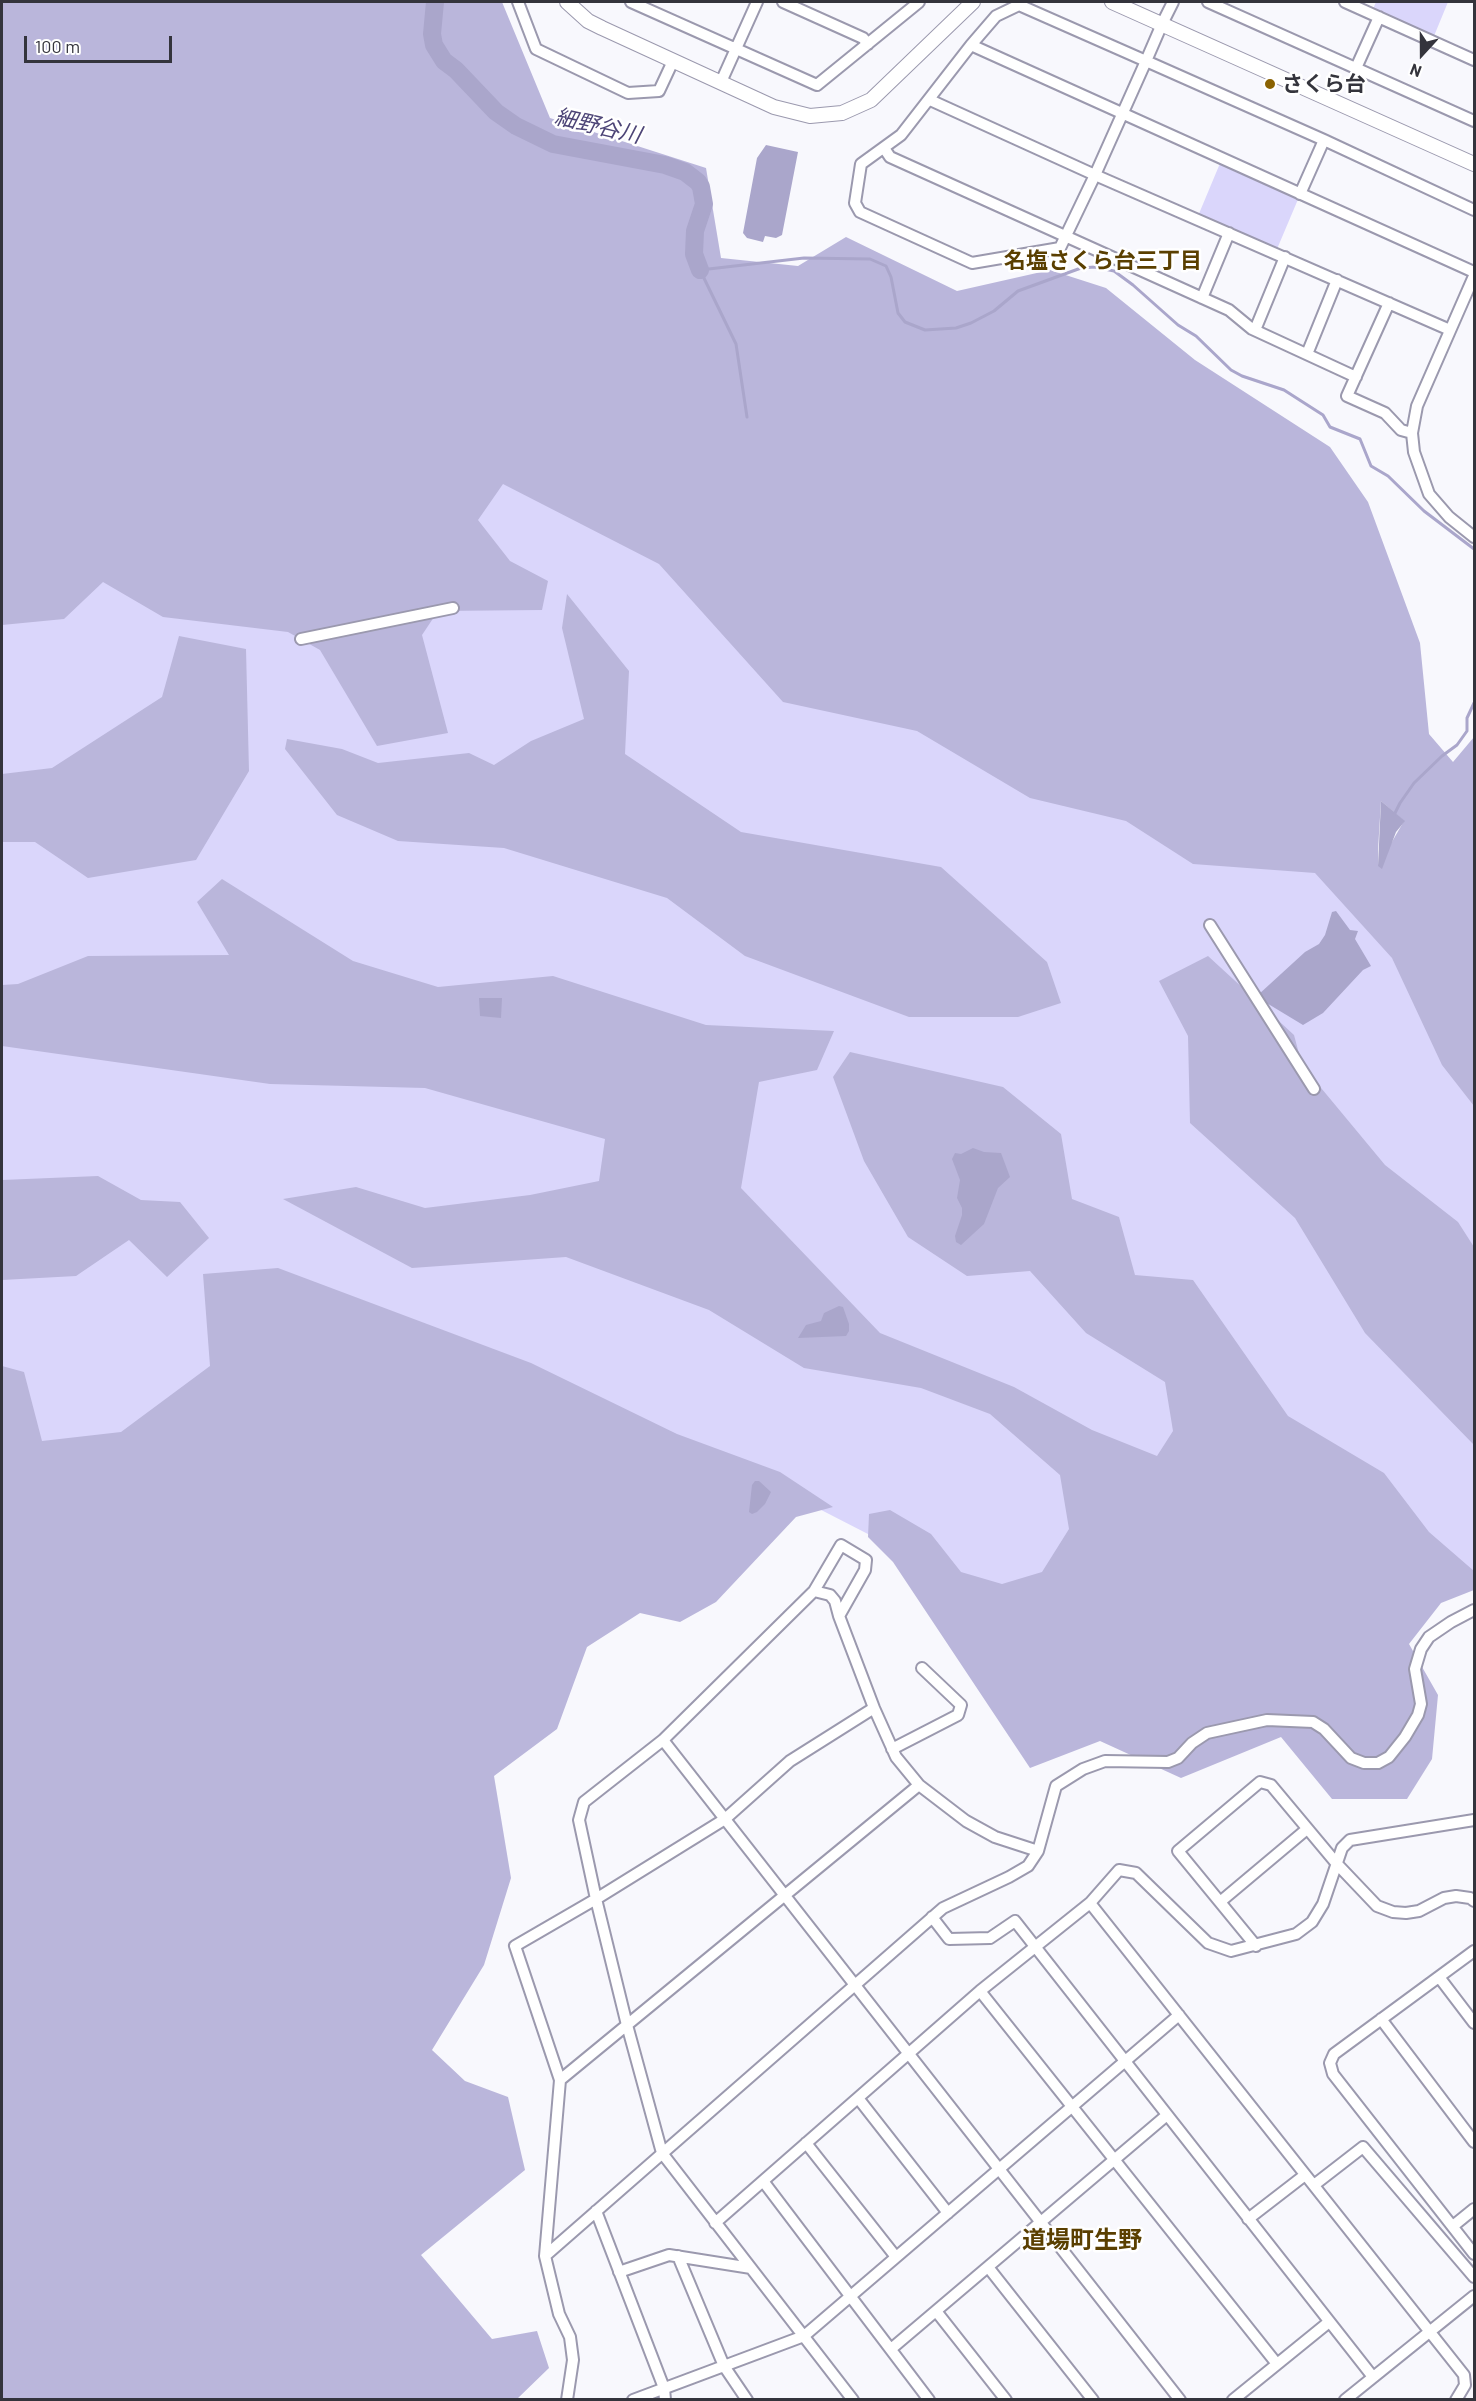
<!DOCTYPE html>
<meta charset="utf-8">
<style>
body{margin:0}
#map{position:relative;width:1476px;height:2401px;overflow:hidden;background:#f8f8fd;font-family:Barlow,sans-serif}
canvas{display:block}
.frame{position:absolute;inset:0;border:3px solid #34343c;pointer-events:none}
.north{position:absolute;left:1392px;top:24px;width:60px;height:60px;-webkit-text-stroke:4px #fff;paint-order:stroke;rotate:201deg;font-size:16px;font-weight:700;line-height:24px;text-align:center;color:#34343c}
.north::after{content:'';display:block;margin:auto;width:21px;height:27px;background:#34343c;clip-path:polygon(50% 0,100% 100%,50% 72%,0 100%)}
.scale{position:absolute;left:24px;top:36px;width:148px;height:27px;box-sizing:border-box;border:3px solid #34343c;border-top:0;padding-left:8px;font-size:18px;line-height:21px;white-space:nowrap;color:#34343c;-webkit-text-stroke:4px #fff;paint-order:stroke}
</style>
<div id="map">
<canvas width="1476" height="2401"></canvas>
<div class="frame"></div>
<div class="north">N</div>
<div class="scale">100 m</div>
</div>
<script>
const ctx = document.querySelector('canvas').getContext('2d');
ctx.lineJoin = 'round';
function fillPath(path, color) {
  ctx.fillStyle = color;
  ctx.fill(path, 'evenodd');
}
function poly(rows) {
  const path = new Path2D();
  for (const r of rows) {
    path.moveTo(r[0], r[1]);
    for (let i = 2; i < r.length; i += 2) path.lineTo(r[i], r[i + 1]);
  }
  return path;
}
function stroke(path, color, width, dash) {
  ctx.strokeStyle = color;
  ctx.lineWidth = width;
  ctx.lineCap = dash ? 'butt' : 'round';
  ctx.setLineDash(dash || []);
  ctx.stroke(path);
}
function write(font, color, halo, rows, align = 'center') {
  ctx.font = font + ' Barlow,"Noto Sans JP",sans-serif';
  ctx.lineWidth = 5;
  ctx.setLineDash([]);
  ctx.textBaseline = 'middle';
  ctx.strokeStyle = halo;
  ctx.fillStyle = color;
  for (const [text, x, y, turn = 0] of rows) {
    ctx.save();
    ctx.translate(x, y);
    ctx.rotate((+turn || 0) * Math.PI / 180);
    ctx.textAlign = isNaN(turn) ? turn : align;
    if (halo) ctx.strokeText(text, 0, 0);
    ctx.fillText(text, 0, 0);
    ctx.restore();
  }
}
fillPath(poly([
 [1376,2,1448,2,1434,36,1373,9],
 [1221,161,1299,197,1277,249,1198,216],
 [501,450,1323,861,1474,1066,1474,1571,1049,1627,792,1495,150,1438,2,1445,2,554]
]), '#dad6fb');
fillPath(poly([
 [2,2,502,2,550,118,706,168,721,258,798,266,846,237,957,291,1050,270,1106,288,1195,360,1330,447,1368,502,1420,643,1429,734,1453,762,1474,737,1474,1106,1442,1065,1392,958,1315,873,1193,864,1126,821,1030,798,917,731,783,702,659,564,503,484,478,520,510,561,548,581,542,610,438,611,422,635,448,733,377,746,320,650,288,632,163,617,103,582,64,619,2,625],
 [1381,801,1404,821,1378,866,1378,850],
 [567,594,629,671,625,754,741,832,941,867,1047,962,1061,1003,1018,1017,909,1017,745,956,667,898,504,848,398,841,337,815,285,749,287,739,342,749,378,763,469,753,494,765,531,741,584,719,562,628],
 [179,636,246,649,249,771,196,860,88,878,35,842,2,842,2,774,52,768,162,697],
 [222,879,353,961,438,987,553,976,706,1025,834,1031,817,1070,759,1082,741,1188,880,1333,1014,1387,1092,1430,1157,1456,1173,1431,1165,1382,1086,1333,1030,1271,967,1276,908,1237,864,1161,833,1077,850,1052,1003,1087,1061,1134,1072,1199,1119,1217,1135,1275,1193,1280,1288,1416,1384,1473,1429,1532,1474,1571,1474,1590,1441,1603,1409,1644,1438,1695,1432,1759,1407,1799,1332,1799,1281,1737,1181,1778,1100,1741,1030,1768,893,1562,868,1537,869,1514,890,1510,931,1534,961,1572,1002,1584,1042,1572,1069,1529,1060,1475,990,1414,921,1388,804,1368,709,1310,566,1257,412,1268,283,1199,356,1187,425,1208,530,1195,599,1181,605,1139,425,1088,270,1084,2,1046,2,985,18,984,88,956,229,955,197,902],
 [1208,956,1294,1035,1302,1065,1385,1165,1458,1222,1474,1247,1474,1445,1365,1333,1295,1218,1190,1123,1188,1036,1159,981],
 [98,1176,141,1200,180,1202,209,1238,167,1277,129,1240,76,1276,2,1280,2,1180],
 [278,1268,531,1363,677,1434,780,1472,833,1507,796,1517,716,1602,680,1622,640,1613,587,1647,557,1729,494,1776,511,1878,484,1965,432,2050,465,2081,508,2097,525,2170,421,2255,492,2339,537,2331,549,2368,517,2399,2,2399,2,1366,24,1372,42,1441,121,1432,210,1366,203,1274]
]), '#bab6db');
fillPath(poly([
 [766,145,798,152,782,235,776,238,765,236,763,242,747,238,743,233,757,158],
 [1381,801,1405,821,1396,832,1382,869,1378,866],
 [1336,911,1350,930,1358,931,1355,939,1371,966,1363,970,1323,1013,1303,1025,1260,999,1258,995,1305,952,1319,944,1325,935,1332,912],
 [479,998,502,998,501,1018,480,1016],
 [973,1148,984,1152,1001,1153,1010,1177,998,1188,984,1224,961,1245,956,1242,955,1236,962,1215,962,1208,957,1198,960,1180,952,1159,955,1153,961,1154],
 [839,1306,843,1307,849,1324,849,1331,846,1336,798,1338,806,1325,821,1321,824,1313],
 [755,1481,759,1481,771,1492,765,1504,757,1512,752,1514,749,1512,752,1485]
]), '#aaa6cb');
stroke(poly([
 [747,417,736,344,700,270,804,258,870,259,886,266,891,277,898,313,905,322,925,330,956,328,971,323,994,311,1018,291,1081,268,1095,267,1114,271,1133,285,1178,325,1196,336,1231,370,1242,376,1284,390,1323,415,1330,427,1360,439,1371,466,1388,476,1424,511,1474,549],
 [1394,815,1400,803,1414,783,1442,756,1457,745,1467,731,1467,718,1474,703]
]), '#aaa6cb', 3);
stroke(poly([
 [435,2,432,34,434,45,444,61,456,70,496,112,516,126,553,144,665,165,685,172,698,182,701,187,704,204,695,231,694,254,700,270]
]), '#aaa6cb', 18);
const minor = poly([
 [518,2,536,49,628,93,659,91,673,61],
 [631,2,817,85,919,2],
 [783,2,863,38,868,44],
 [1173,2,1162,24,1146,61,1095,175,1060,248,972,263,860,212,855,203,861,164,901,135,971,45,996,16,1019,5,1146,61,1324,140,1474,210],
 [1208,2,1474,121],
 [1345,2,1474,60],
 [971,45,1474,272],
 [1356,68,1379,17],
 [721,82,757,2],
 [930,100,1095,175,1450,330],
 [884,148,890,157,1229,310,1252,329,1356,377],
 [1300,194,1324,140],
 [1474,276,1417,406,1412,433,1414,452,1429,494,1449,517,1474,537],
 [1202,298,1229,233],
 [1389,303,1347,396,1385,413,1401,430,1412,433],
 [1255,330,1285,257],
 [1307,354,1337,280],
 [301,639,453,608],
 [1210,925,1314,1089],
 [814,1591,830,1595,835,1601,839,1616],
 [663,1740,1180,2400],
 [892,1749,958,1715,961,1705,922,1668],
 [1220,1902,1307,1829],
 [1090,1903,1464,2375,1465,2385,1456,2400],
 [932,1917,949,1939,990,1938,1015,1921,1373,2377],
 [1256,1946,1178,1851,1260,1782,1271,1785,1337,1864,1377,1906,1393,1912,1406,1913,1419,1911,1444,1898,1456,1896,1470,1898,1474,1901],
 [1474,1951,1334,2054,1330,2063,1333,2074,1474,2254],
 [1439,1977,1474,2023],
 [980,1991,1277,2364],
 [1381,2019,1474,2142],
 [560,2080,919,1785],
 [858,2098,948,2213],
 [806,2143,896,2257],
 [763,2181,929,2400],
 [1314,2185,1363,2147,1474,2277],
 [596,2211,664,2388,665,2400],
 [1248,2219,1305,2175],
 [715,2223,980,1991,1090,1903,1119,1870,1136,1873,1208,1943,1231,1951,1296,1934,1312,1922,1323,1904,1342,1848,1350,1840,1474,1820],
 [1453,2226,1474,2209],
 [545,2256,943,1908,1009,1877,1028,1866,1038,1851,1056,1786,1083,1769,1105,1761,1168,1762,1178,1758,1192,1743,1207,1733,1267,1720,1313,1722,1324,1729,1351,1758,1364,1763,1378,1763,1389,1757,1405,1737,1418,1715,1421,1704,1415,1669,1421,1649,1429,1637,1451,1622,1474,1610],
 [678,2256,724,2366,747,2400],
 [988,2267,1093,2400],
 [619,2272,669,2255,751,2268],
 [936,2311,1006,2400],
 [891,2349,1167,2115],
 [567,2400,573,2360,570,2337,559,2314,545,2256,560,2080,515,1946,596,1899,725,1819,790,1761,874,1708],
 [633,2400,804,2336,1179,2015],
 [853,2400,662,2153,627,2025,596,1899,579,1820,584,1802,663,1740,814,1591,841,1545,866,1560,865,1570,839,1616,874,1708,896,1757,919,1785,966,1821,995,1837,1038,1851],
 [1233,2400,1329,2322],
 [1345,2400,1474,2296]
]);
const tertiary = poly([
 [567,2,588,21,602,28,774,107,810,116,842,113,871,100,973,2],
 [1112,2,1474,164]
]);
stroke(minor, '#9b99ae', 14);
stroke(tertiary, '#9b99ae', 16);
stroke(minor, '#fff', 10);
stroke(tertiary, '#fff', 14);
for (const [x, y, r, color] of [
 [1270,84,6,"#8a6202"]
]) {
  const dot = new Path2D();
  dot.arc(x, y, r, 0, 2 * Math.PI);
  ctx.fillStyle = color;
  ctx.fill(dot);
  stroke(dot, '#fff', 2);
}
write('bold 21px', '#34343c', '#fff', [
 ["さくら台",1282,84]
], 'left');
write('italic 22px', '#4d4577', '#fff', [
 ["細野谷川",598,126,13]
]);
write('bold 22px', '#5a3f00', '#fff', [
 ["名塩さくら台三丁目",1103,261]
]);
write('bold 24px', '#5a3f00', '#fff', [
 ["道場町生野",1082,2240]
]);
</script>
